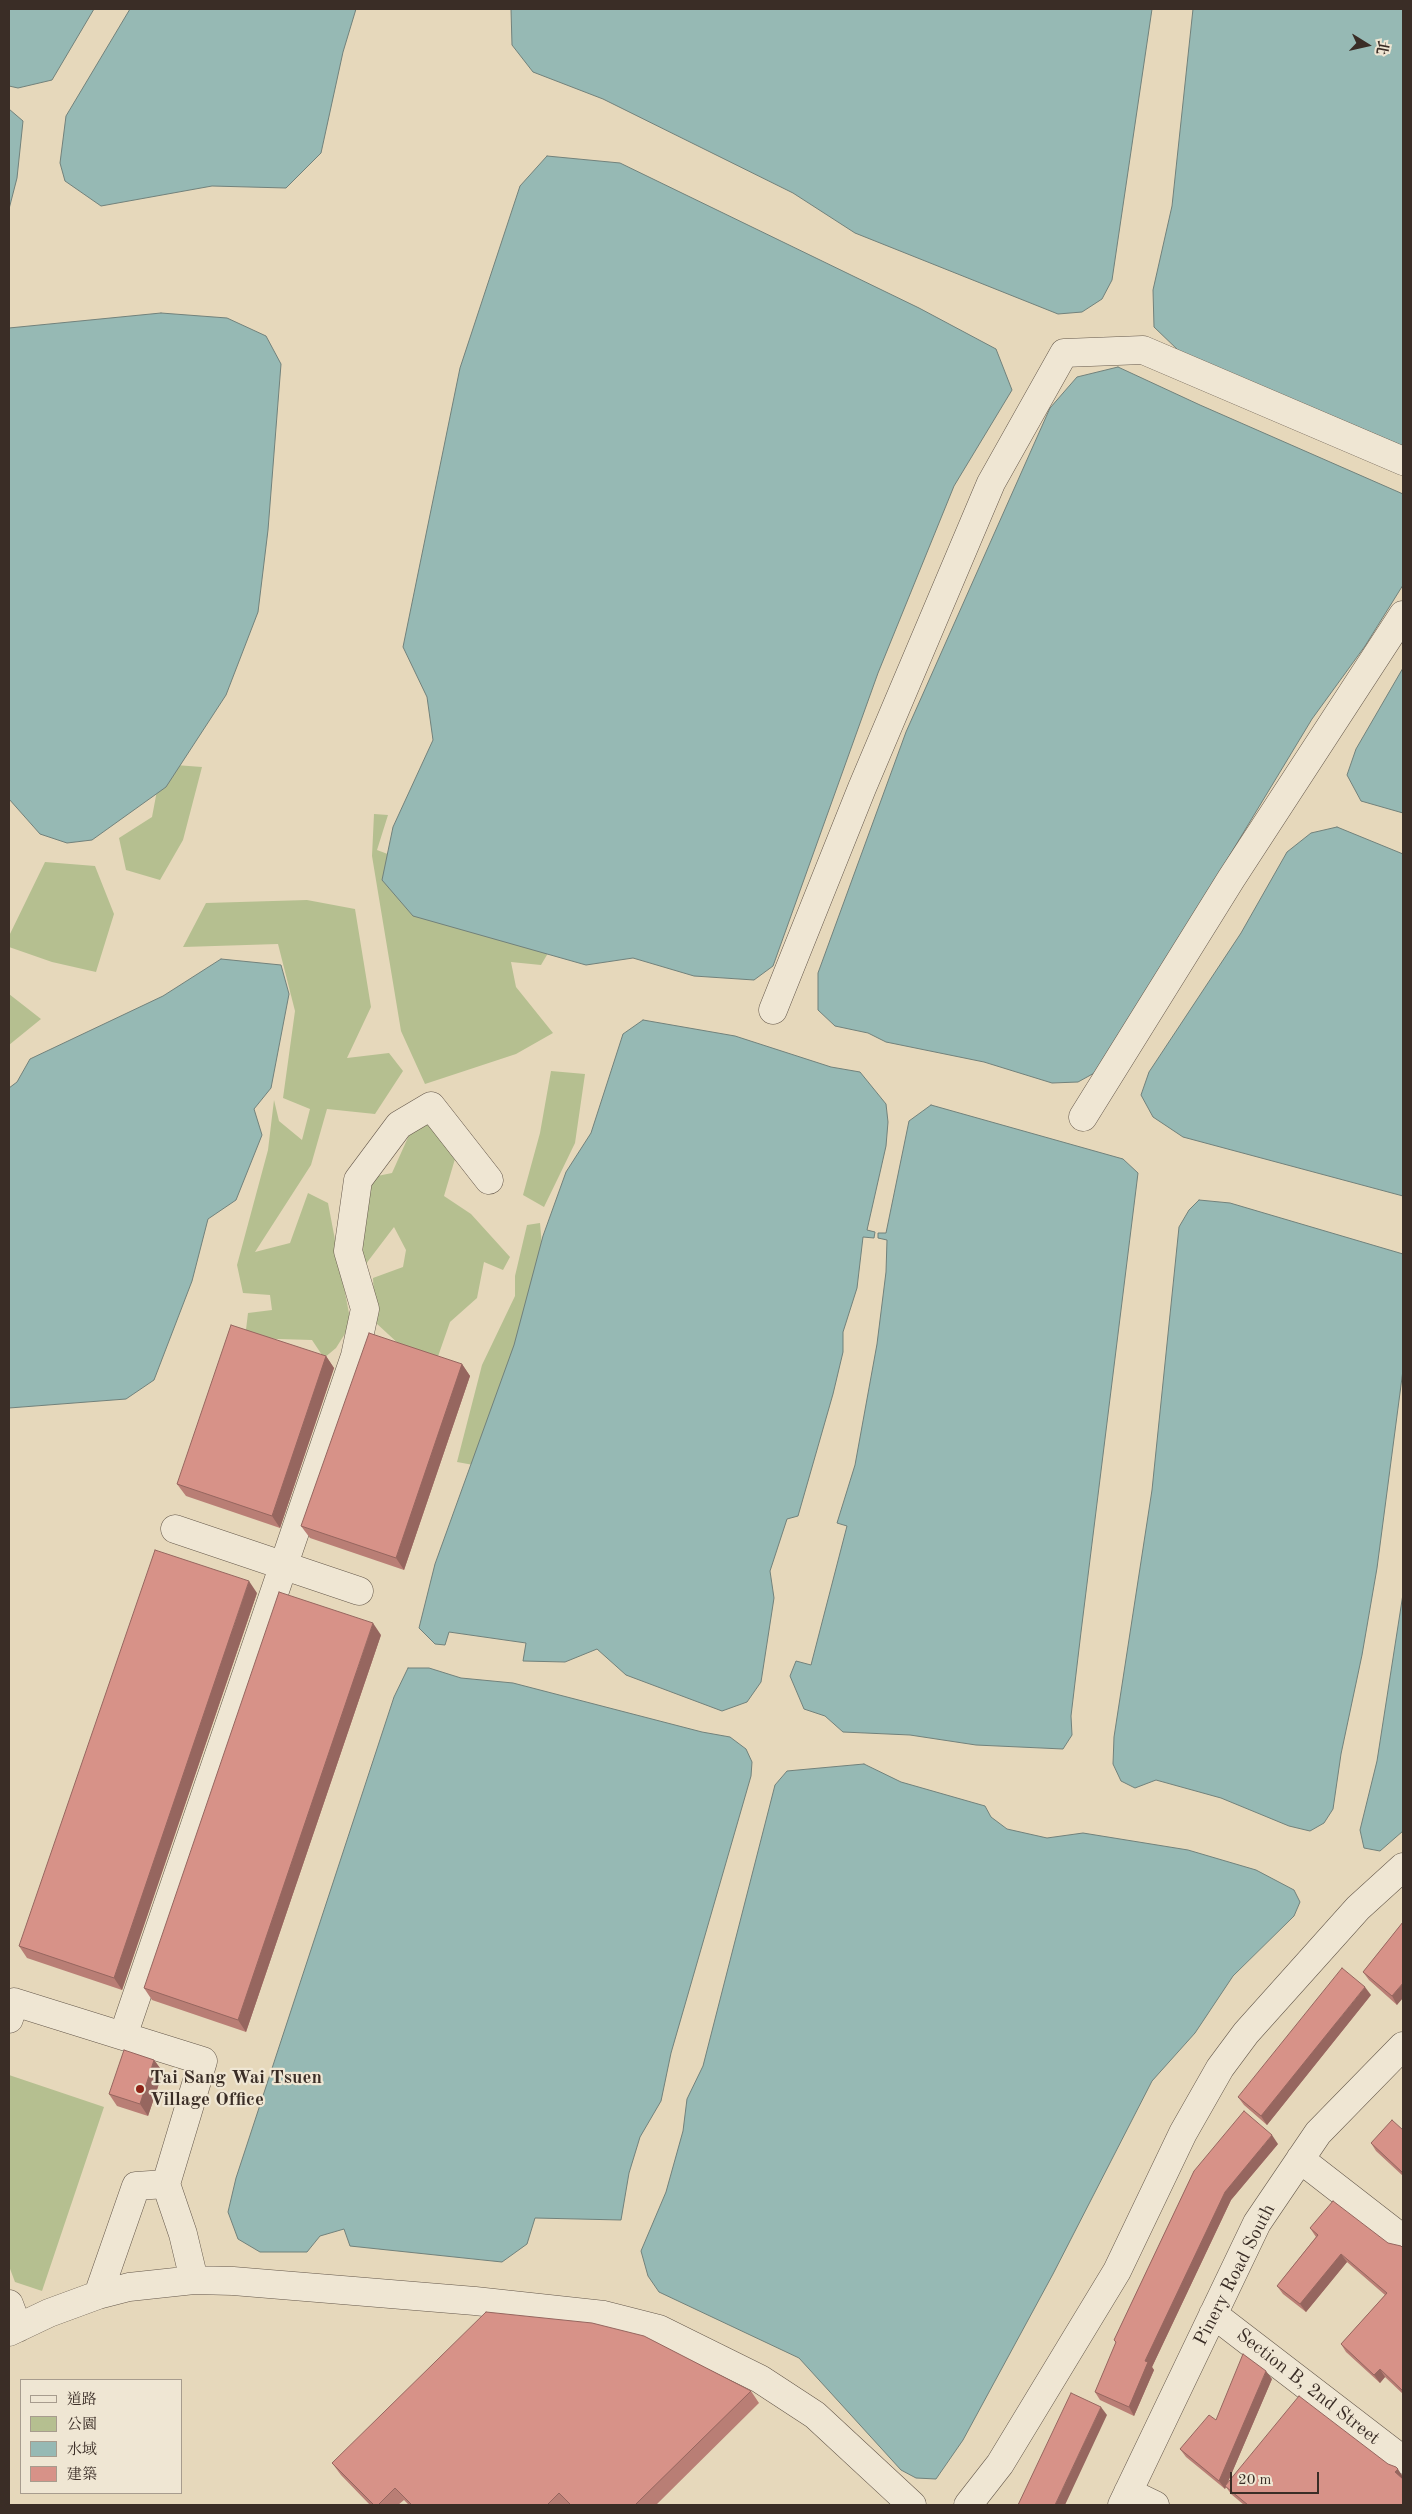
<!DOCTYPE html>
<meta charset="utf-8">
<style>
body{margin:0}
#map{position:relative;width:1412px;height:2514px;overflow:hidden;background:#e6d8bb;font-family:"Old Standard TT","Noto Serif TC",serif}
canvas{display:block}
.frame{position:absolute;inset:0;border:10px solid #3a2d26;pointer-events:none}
.legend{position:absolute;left:20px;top:2379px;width:162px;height:115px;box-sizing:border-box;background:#efe6d3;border:1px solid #a79c8e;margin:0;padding:6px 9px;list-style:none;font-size:15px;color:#3a2d26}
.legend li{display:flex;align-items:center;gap:10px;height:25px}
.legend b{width:25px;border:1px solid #a79c8e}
.north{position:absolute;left:1342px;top:20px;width:50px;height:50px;-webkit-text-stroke:4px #efe6d3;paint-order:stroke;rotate:100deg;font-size:14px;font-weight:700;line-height:20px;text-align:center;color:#3a2d26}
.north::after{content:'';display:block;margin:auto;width:18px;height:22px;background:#3a2d26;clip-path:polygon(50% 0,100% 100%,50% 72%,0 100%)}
.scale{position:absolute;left:1230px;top:2472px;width:89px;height:22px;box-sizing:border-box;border:2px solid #3a2d26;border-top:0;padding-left:6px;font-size:15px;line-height:18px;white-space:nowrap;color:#3a2d26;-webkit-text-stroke:4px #efe6d3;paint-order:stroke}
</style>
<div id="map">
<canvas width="1412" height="2514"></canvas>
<div class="frame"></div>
<ul class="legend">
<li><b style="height:6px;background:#efe6d3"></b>道路</li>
<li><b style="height:14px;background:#b5bf90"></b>公園</li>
<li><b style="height:14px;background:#96b9b4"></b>水域</li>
<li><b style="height:14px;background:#d79288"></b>建築</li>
</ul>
<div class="north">北</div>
<div class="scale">20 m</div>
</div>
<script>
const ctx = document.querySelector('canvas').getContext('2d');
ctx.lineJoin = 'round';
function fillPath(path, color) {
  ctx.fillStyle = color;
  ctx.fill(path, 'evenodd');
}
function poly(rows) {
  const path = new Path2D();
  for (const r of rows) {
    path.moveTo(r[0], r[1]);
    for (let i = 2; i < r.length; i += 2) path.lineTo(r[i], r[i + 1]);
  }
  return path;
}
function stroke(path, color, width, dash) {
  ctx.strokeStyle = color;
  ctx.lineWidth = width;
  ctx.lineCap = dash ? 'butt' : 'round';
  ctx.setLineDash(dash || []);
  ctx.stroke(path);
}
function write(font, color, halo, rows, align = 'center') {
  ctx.font = font + ' "Old Standard TT",serif';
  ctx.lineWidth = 4.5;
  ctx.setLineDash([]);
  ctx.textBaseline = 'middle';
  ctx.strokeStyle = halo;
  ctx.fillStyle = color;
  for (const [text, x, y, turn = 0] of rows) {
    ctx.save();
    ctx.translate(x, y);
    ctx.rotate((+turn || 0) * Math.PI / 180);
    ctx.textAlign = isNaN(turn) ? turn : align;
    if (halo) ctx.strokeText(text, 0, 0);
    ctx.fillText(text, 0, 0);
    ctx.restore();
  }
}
fillPath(poly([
 [162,764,202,767,183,840,160,880,126,870,119,838,152,817],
 [374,814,388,815,377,850,409,862,554,943,541,965,511,962,516,987,553,1033,516,1054,425,1084,401,1031,372,856],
 [45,862,95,866,114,914,96,972,52,962,9,947,9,936],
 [307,900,355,909,371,1007,347,1058,389,1053,403,1071,375,1114,327,1109,311,1165,255,1252,290,1243,308,1193,328,1203,351,1324,336,1348,324,1358,312,1340,245,1338,248,1313,272,1310,270,1295,243,1293,237,1265,268,1150,274,1100,279,1121,302,1140,310,1109,283,1098,295,1011,278,944,183,947,206,903],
 [9,994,41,1019,9,1045],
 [551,1071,585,1074,575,1143,544,1207,523,1195,540,1133],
 [419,1113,460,1142,444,1196,471,1214,510,1257,503,1270,484,1262,477,1298,450,1322,435,1365,401,1346,375,1322,373,1278,403,1267,406,1250,394,1227,359,1273,358,1180,392,1173],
 [540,1223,544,1270,479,1466,457,1462,482,1365,515,1296,515,1276,527,1225],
 [9,2075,104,2107,42,2291,15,2282,9,2266]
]), '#b5bf90');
const water = poly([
 [9,9,94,9,52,80,18,88,9,86,9,9],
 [130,9,356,9,343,52,321,153,286,188,212,186,101,206,65,181,60,163,66,116,130,9],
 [511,9,1152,9,1112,280,1102,299,1082,312,1058,314,855,233,793,193,603,99,533,72,512,45,511,9],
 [1193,9,1403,9,1403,446,1179,351,1154,327,1153,290,1172,206,1193,9],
 [9,109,23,121,17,178,9,209,9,109],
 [547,156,620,163,919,308,996,349,1012,390,954,486,878,673,773,966,754,980,694,976,633,958,586,965,413,916,382,880,393,827,433,740,427,697,403,647,460,368,520,186,547,156],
 [161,313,227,318,266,336,281,364,268,530,258,612,226,695,166,787,92,840,67,843,40,834,9,799,9,328,161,313],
 [1118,367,1200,405,1403,494,1403,585,1365,646,1312,719,1170,954,1107,1066,1078,1082,1052,1083,984,1062,886,1042,868,1033,835,1026,818,1010,818,973,906,732,1050,408,1077,377,1118,367],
 [1403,668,1403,813,1361,801,1347,775,1356,749,1403,668],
 [1337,827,1403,854,1403,1196,1183,1137,1153,1117,1141,1095,1149,1072,1241,933,1287,852,1311,833,1337,827],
 [221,959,281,965,289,994,271,1088,254,1109,262,1135,236,1200,208,1219,192,1281,154,1380,126,1399,9,1408,9,1088,17,1082,30,1059,163,996,221,959],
 [643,1020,735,1036,831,1067,860,1072,886,1104,888,1122,886,1146,867,1230,875,1232,874,1238,863,1237,857,1288,843,1332,843,1352,833,1394,798,1516,787,1519,770,1571,774,1598,761,1682,747,1702,722,1711,626,1675,597,1649,565,1662,523,1661,526,1643,449,1632,445,1645,435,1644,419,1628,435,1564,514,1345,543,1236,566,1172,591,1133,623,1034,643,1020],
 [931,1105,1123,1159,1138,1173,1081,1632,1071,1716,1072,1735,1063,1749,976,1745,910,1735,843,1732,825,1716,804,1709,790,1676,796,1661,811,1665,847,1526,837,1523,855,1465,877,1344,886,1272,887,1240,878,1238,878,1233,886,1233,909,1121,931,1105],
 [1199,1200,1230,1203,1403,1254,1403,1370,1377,1568,1362,1655,1341,1754,1333,1809,1324,1823,1310,1831,1289,1826,1221,1798,1156,1780,1135,1788,1121,1781,1113,1764,1114,1737,1152,1490,1179,1227,1189,1210,1199,1200],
 [1403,1594,1403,1831,1380,1851,1364,1848,1360,1830,1377,1761,1403,1594],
 [408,1668,429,1668,461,1678,513,1683,702,1732,730,1737,746,1749,752,1762,751,1776,671,2053,661,2101,640,2137,629,2173,621,2220,535,2218,527,2244,502,2262,350,2246,344,2229,320,2236,307,2252,260,2252,238,2239,228,2212,236,2178,394,1697,408,1668],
 [864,1764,901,1782,985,1806,991,1817,1007,1829,1047,1838,1083,1833,1188,1850,1256,1870,1294,1890,1300,1902,1294,1916,1233,1976,1195,2033,1152,2081,1053,2274,963,2440,936,2479,916,2478,901,2470,799,2358,659,2292,648,2276,641,2251,666,2192,683,2131,687,2099,703,2066,775,1785,787,1771,864,1764]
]);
fillPath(water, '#96b9b4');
stroke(water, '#71817b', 1);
const minor = poly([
 [773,1010,862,788,991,483,1064,353,1143,350,1403,461],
 [1083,1117,1231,879,1403,615],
 [175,1529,359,1591],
 [9,2019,14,2002,203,2061,166,2184,183,2234,194,2280],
 [123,2036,355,1356,365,1309,348,1251,358,1180,399,1125,431,1106,489,1180],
 [1300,2159,1403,2239],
 [98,2295,136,2186,166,2184],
 [9,2304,18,2328],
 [1213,2314,1403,2460],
 [9,2332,49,2313,98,2295,129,2287,194,2280,233,2281,475,2301,604,2315,659,2329,760,2379,815,2415,912,2505],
 [1128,2492,1155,2505],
 [968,2505,1000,2464,1117,2271,1183,2133,1220,2068,1246,2033,1358,1908,1403,1867],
 [1122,2505,1257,2223,1318,2133,1403,2046]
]);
stroke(minor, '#65584b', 29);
stroke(minor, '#efe6d3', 28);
fillPath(poly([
 [326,1356,334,1368,280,1528,186,1496,177,1484],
 [462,1364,470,1376,404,1570,310,1538,301,1526],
 [257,1593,122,1990,27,1958,19,1946],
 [381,1635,246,2032,152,2000,144,1988],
 [1403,1922,1397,2005,1369,1980,1363,1972],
 [1371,1995,1267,2125,1244,2105,1238,2097],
 [154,2060,163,2072,148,2116,117,2106,109,2094],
 [1403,2130,1403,2176,1376,2151,1371,2143],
 [1278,2144,1231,2200,1152,2367,1154,2370,1134,2416,1100,2400,1095,2392,1116,2343,1114,2340,1194,2171],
 [1310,2228,1388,2243,1403,2248,1403,2394,1385,2377,1380,2383,1346,2352,1341,2344,1385,2295,1347,2262,1306,2312,1283,2294,1277,2286,1316,2237],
 [1272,2379,1227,2484,1403,2477,1402,2478,1403,2505,1244,2505,1231,2494,1226,2487,1225,2489,1186,2457,1180,2449,1216,2420],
 [751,2391,759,2403,656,2505,409,2505,404,2500,398,2505,370,2505,341,2475,332,2463]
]), '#b97e75');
fillPath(poly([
 [326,1356,334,1368,280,1528,272,1516],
 [462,1364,470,1376,404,1570,396,1558],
 [249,1581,257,1593,122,1990,114,1978],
 [373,1623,381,1635,246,2032,238,2020],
 [1403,1983,1403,1998,1397,2005,1392,1996],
 [1365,1987,1371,1995,1267,2125,1261,2116],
 [154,2060,163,2072,148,2116,140,2104],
 [1272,2135,1278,2144,1231,2200,1152,2367,1154,2370,1134,2416,1129,2407,1145,2361,1225,2192],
 [1341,2254,1347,2262,1306,2312,1300,2304],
 [1380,2369,1385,2377,1380,2383,1374,2375],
 [1266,2371,1272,2379,1225,2489,1219,2481],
 [1101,2407,1107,2415,1065,2505,1055,2505],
 [1398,2469,1403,2477,1401,2480,1395,2472]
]), '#96665f');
const building = poly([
 [231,1325,326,1356,272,1516,177,1484,231,1325],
 [369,1333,462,1364,396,1558,301,1526,369,1333],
 [155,1550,249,1581,114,1978,19,1946,155,1550],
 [279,1592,373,1623,238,2020,144,1988,279,1592],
 [1403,1922,1403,1983,1392,1996,1363,1972,1403,1922],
 [1342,1968,1365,1987,1261,2116,1238,2097,1342,1968],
 [124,2050,154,2060,140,2104,109,2094,124,2050],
 [1244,2111,1272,2135,1225,2192,1145,2361,1148,2362,1129,2407,1095,2392,1116,2342,1114,2340,1194,2171,1244,2111],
 [1392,2120,1403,2130,1403,2173,1371,2143,1392,2120],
 [1333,2201,1388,2243,1401,2246,1403,2248,1403,2391,1380,2369,1374,2375,1341,2344,1387,2293,1341,2254,1300,2304,1277,2286,1318,2235,1310,2228,1333,2201],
 [486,2312,592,2323,644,2336,751,2391,635,2505,571,2505,559,2493,547,2505,412,2505,395,2488,378,2505,374,2505,332,2463,486,2312],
 [1243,2354,1266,2371,1219,2481,1180,2449,1209,2415,1216,2420,1243,2354],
 [1071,2393,1101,2407,1055,2505,1018,2505,1071,2393],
 [1299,2396,1388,2464,1396,2467,1398,2469,1395,2472,1403,2479,1403,2505,1248,2505,1225,2486,1299,2396]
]);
fillPath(building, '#d79288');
stroke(building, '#96665f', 1);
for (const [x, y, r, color] of [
 [140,2089,5,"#8f2418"]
]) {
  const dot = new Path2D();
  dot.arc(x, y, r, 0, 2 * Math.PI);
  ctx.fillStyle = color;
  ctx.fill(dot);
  stroke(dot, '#efe6d3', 2);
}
write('bold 19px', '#3a2d26', '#efe6d3', [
 ["Tai Sang Wai Tsuen",150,2078],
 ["Village Office",150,2100]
], 'left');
write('19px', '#3a2d26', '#efe6d3', [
 ["Pinery Road South",1235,2275,-63],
 ["Section B, 2nd Street",1308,2387,38]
]);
</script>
